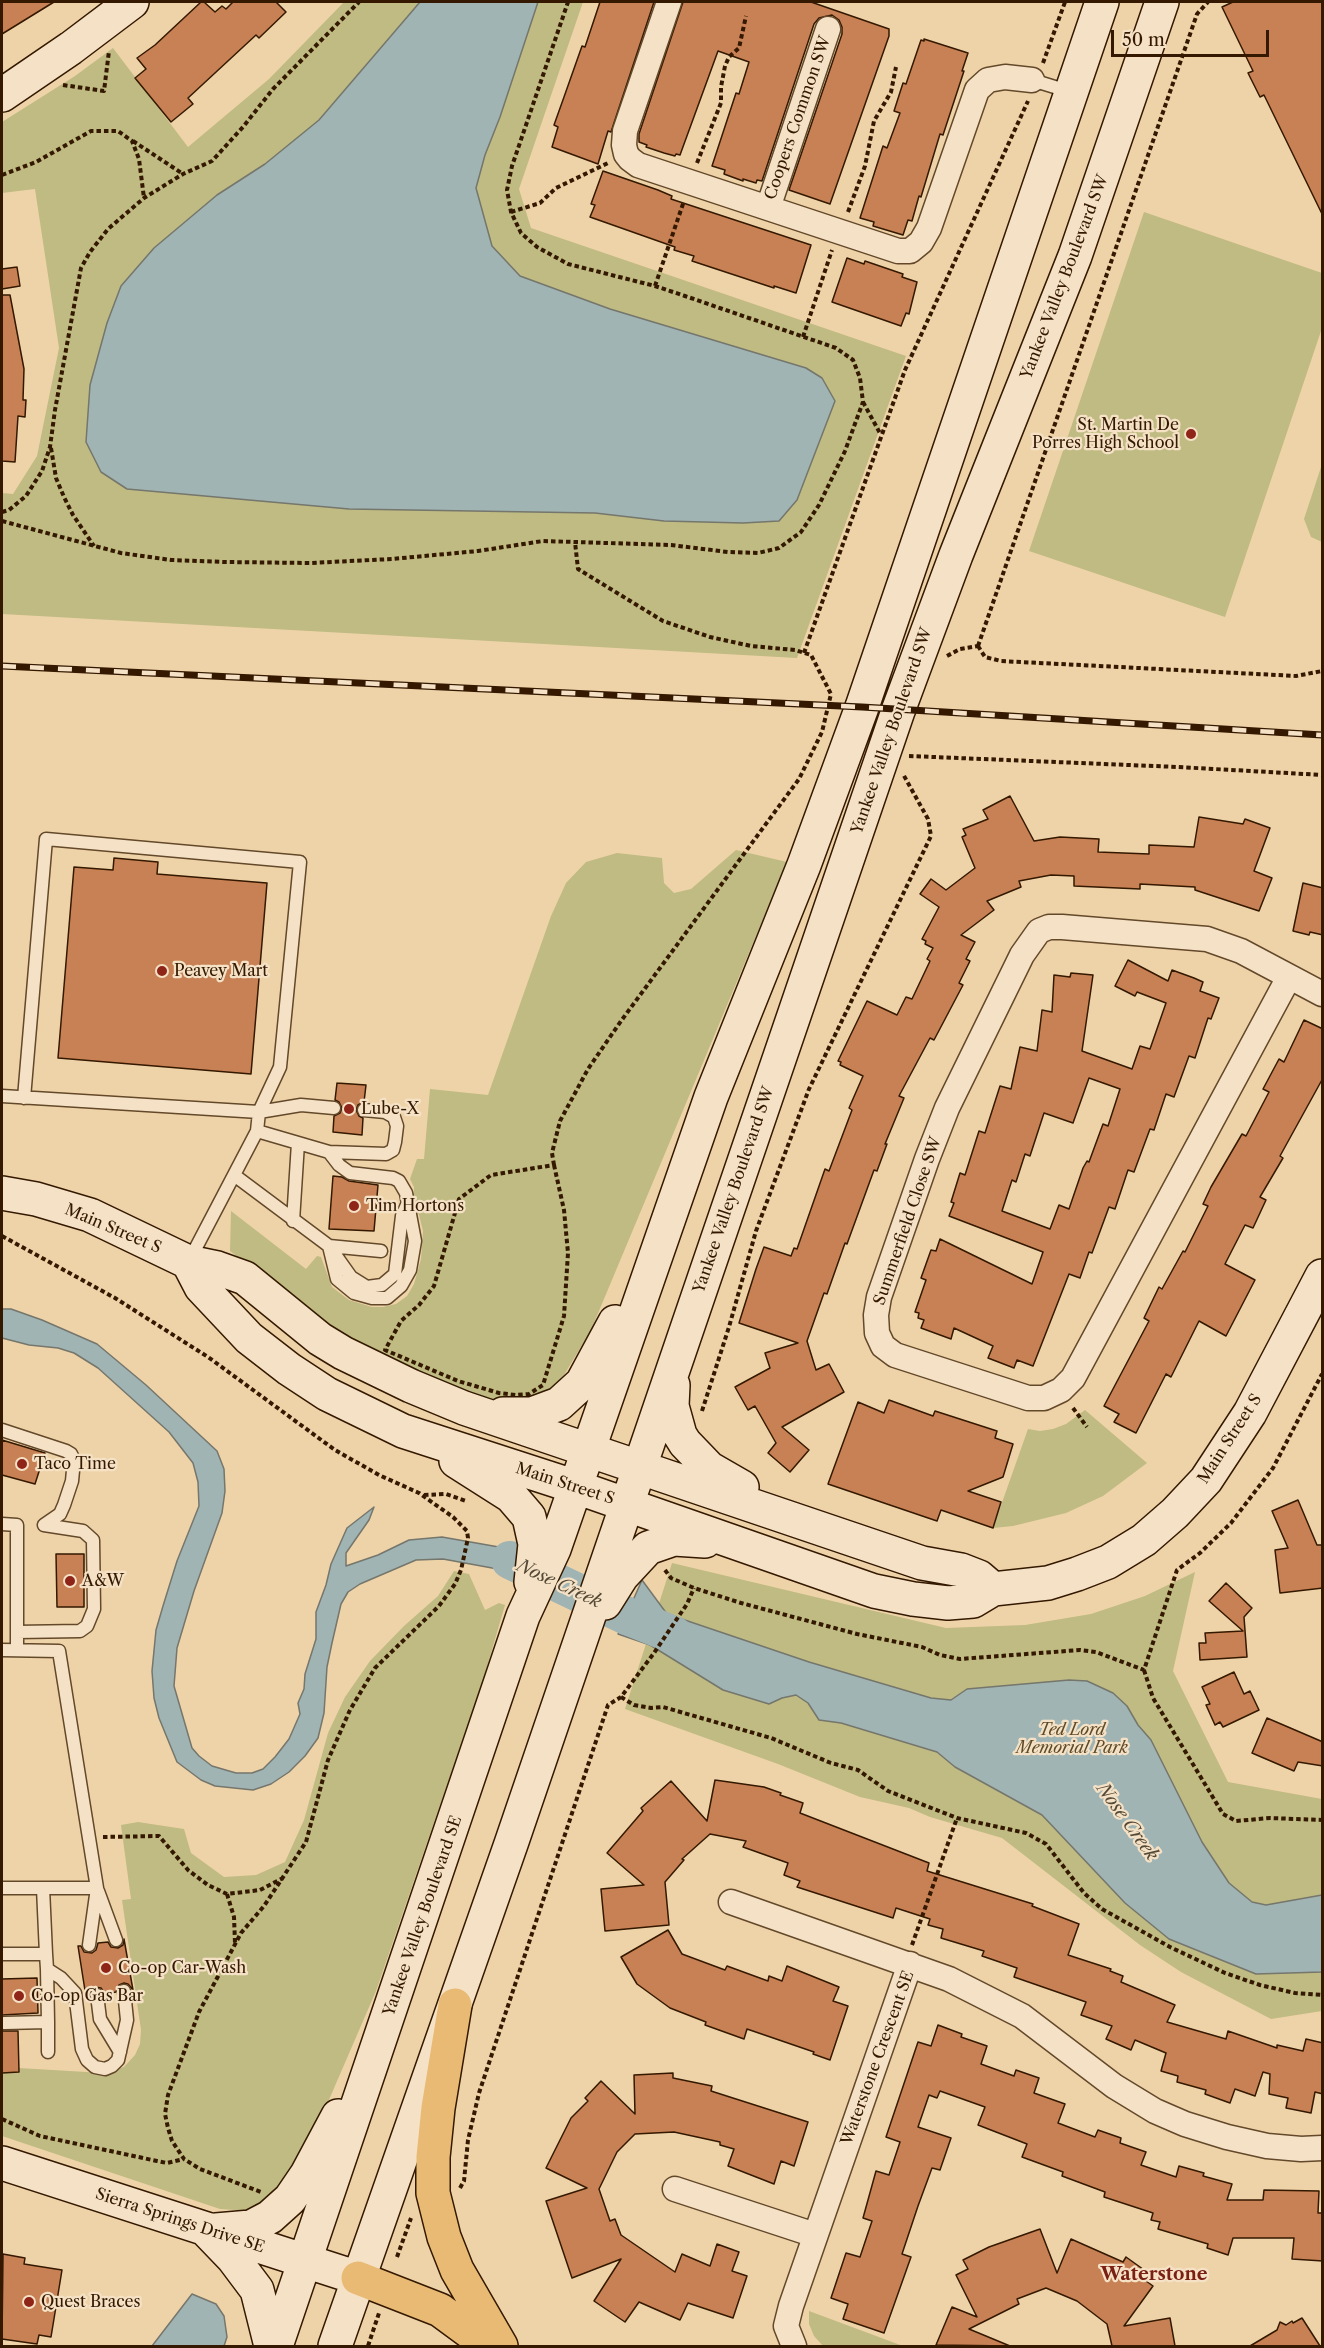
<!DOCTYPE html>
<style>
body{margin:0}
#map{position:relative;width:1324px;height:2348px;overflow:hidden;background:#efd3a8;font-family:"Libre Caslon Text",serif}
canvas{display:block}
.frame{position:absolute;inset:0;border:3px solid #341900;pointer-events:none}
.scale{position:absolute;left:1111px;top:30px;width:158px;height:27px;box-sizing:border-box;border:3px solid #341900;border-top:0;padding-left:8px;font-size:18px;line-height:21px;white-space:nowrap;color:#341900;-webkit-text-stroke:4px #f5e2c6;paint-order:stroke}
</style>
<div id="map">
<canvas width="1324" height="2348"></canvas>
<div class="frame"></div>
<div class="scale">50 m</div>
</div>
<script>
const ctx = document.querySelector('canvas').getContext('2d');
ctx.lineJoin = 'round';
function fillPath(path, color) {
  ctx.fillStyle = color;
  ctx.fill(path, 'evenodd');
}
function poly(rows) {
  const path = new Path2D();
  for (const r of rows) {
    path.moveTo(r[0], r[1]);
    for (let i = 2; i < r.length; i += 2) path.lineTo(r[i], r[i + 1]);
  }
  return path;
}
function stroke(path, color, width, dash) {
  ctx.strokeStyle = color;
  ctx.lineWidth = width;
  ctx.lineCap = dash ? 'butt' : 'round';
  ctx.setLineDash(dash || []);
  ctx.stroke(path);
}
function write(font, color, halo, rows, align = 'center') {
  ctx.font = font + ' "Libre Caslon Text",serif';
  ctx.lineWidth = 4.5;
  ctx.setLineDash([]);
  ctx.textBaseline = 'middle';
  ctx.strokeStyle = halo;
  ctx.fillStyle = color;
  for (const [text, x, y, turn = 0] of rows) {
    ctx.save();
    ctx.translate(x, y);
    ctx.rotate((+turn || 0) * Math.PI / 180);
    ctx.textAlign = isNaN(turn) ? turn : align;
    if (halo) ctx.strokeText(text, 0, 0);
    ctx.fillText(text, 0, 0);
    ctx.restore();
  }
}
fillPath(poly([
 [344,2,583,2,519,189,531,228,906,356,797,658,2,614,2,493,13,494,37,456,59,348,35,189,2,193,2,122,75,76,113,48,188,147,269,79],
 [1144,212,1322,273,1322,328,1225,617,1029,551],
 [1322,464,1322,542,1311,537,1304,519],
 [736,850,787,862,591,1330,564,1375,544,1395,536,1400,499,1401,467,1392,391,1363,334,1330,230,1251,231,1211,306,1269,317,1256,321,1257,332,1287,349,1300,372,1307,383,1307,396,1304,407,1296,414,1284,421,1259,423,1231,419,1215,414,1204,414,1187,410,1179,417,1159,424,1159,430,1089,488,1095,551,916,566,883,586,862,617,853,662,858,664,883,674,893,691,889],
 [1085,1410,1147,1463,1103,1496,1066,1513,1013,1526,993,1528,1028,1429,1040,1431,1053,1429,1066,1424],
 [672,1563,946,1628,1025,1625,1091,1614,1145,1596,1195,1572,1173,1671,1228,1782,1322,1799,1322,2011,1271,2019,1181,1972,1140,1945,1002,1838,930,1817,909,1808,860,1797,778,1764,625,1709],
 [454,1571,469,1574,485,1610,499,1603,505,1605,484,1677,376,1991,309,2146,273,2199,251,2211,220,2209,2,2136,2,2067,103,2073,124,2067,135,2055,140,2044,141,2030,122,1900,131,1899,121,1825,138,1822,184,1829,191,1853,224,1877,256,1875,285,1862,304,1820,328,1733,345,1697,370,1661,404,1626,438,1596],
 [809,2311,903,2346,823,2346,814,2336,809,2324]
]), '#bfbb83');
const water = poly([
 [420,2,538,2,500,117,485,155,476,188,492,246,520,276,610,309,806,368,822,378,835,401,797,500,779,521,743,523,664,521,595,513,349,509,127,489,101,472,86,442,90,385,107,323,121,286,154,248,217,195,265,164,319,120,420,2],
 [2,1309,11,1309,42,1320,97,1344,146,1385,217,1451,224,1469,225,1491,222,1513,194,1591,177,1648,174,1686,192,1748,199,1756,212,1766,236,1773,252,1773,263,1769,275,1757,289,1739,300,1714,298,1703,304,1689,305,1674,316,1639,316,1612,326,1585,331,1564,347,1528,374,1507,369,1520,346,1553,346,1566,378,1555,409,1540,442,1537,516,1550,514,1572,443,1559,416,1560,360,1584,348,1592,341,1604,332,1643,327,1667,324,1713,318,1738,305,1756,289,1772,271,1784,253,1790,215,1786,201,1780,177,1762,159,1718,154,1698,152,1671,156,1630,163,1606,177,1561,199,1506,198,1482,193,1463,169,1432,98,1368,74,1353,58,1348,29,1345,2,1338,2,1309],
 [642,1580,667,1614,809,1662,931,1698,951,1700,967,1689,1069,1680,1087,1681,1113,1693,1127,1706,1138,1725,1151,1740,1202,1842,1229,1883,1252,1902,1266,1905,1322,1895,1322,1972,1256,1974,1169,1939,1125,1903,1042,1815,955,1767,937,1752,841,1723,819,1720,808,1703,796,1695,782,1698,769,1704,723,1690,650,1645,618,1634,642,1580],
 [192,2294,216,2304,224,2316,227,2337,224,2346,152,2346,192,2294]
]);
fillPath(water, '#a0b4b4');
stroke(water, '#75766c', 1.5);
stroke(poly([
 [510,1560,627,1616,674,1635]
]), '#a0b4b4', 38);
const building = poly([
 [2,2,54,2,2,34,2,2],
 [201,2,204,2,215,12,222,6,226,9,233,2,276,2,286,12,259,38,256,35,188,98,193,104,171,122,135,78,146,69,137,58,155,45,201,2],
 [600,2,654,2,611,132,608,131,598,164,552,147,558,127,554,125,564,97,582,46,585,47,600,2],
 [683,2,811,2,889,29,889,36,830,204,789,190,842,34,842,27,839,20,832,15,819,18,814,24,762,181,757,180,756,183,743,179,743,181,724,174,725,170,712,166,736,93,739,94,749,62,718,51,680,155,676,154,675,156,664,153,646,147,647,145,639,142,639,134,683,2],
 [1233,2,1323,2,1323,216,1264,95,1260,97,1248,73,1253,71,1222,7,1233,2],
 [924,39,968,53,962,71,964,71,943,135,940,134,921,197,919,196,912,221,908,220,903,235,873,226,874,222,860,218,883,146,887,148,900,113,894,111,903,83,906,84,921,40,924,41,924,39],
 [603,171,658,190,672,196,671,199,811,245,796,293,774,286,774,288,692,261,694,256,674,250,675,247,590,217,595,205,591,204,603,171],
 [847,258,864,264,865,261,903,274,902,277,917,282,909,314,906,313,901,326,832,302,847,258],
 [17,267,20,286,2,289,2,269,17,267],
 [2,295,10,295,24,369,23,400,26,400,25,417,18,416,15,462,2,461,2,295],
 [1010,796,1034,841,1060,837,1099,839,1098,852,1149,854,1149,845,1194,847,1199,817,1243,824,1245,819,1270,828,1254,871,1272,878,1259,911,1195,890,1195,887,1140,884,1140,889,1074,886,1074,876,1051,875,1019,881,1021,887,987,901,994,910,961,935,975,942,966,959,970,961,959,983,963,985,934,1040,930,1038,899,1096,904,1098,885,1144,887,1144,877,1171,874,1170,847,1244,845,1243,827,1294,824,1293,807,1341,816,1370,829,1364,844,1392,782,1427,809,1450,790,1472,768,1453,776,1443,755,1406,748,1410,735,1387,770,1368,765,1353,798,1343,739,1323,756,1269,764,1247,791,1256,794,1248,797,1249,825,1169,829,1171,852,1110,849,1108,863,1076,840,1065,841,1062,838,1061,867,1001,897,1015,906,997,912,999,930,961,927,959,933,948,925,944,926,941,922,939,939,907,920,894,931,879,946,890,975,868,962,837,966,835,963,829,988,819,983,810,1010,796],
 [114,858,158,862,157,874,267,883,251,1074,58,1058,74,867,113,870,114,858],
 [1303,883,1323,888,1323,935,1310,932,1309,935,1293,931,1303,883],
 [1128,960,1168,981,1172,970,1194,978,1203,982,1200,991,1219,998,1211,1019,1208,1018,1195,1058,1189,1056,1174,1097,1166,1094,1154,1130,1150,1129,1134,1172,1128,1170,1115,1209,1109,1207,1092,1253,1089,1252,1080,1278,1069,1274,1033,1366,1017,1360,1014,1368,988,1358,993,1346,954,1328,951,1339,921,1328,924,1320,918,1318,919,1313,915,1312,926,1280,921,1278,931,1250,936,1251,940,1239,1032,1284,1043,1252,949,1216,954,1203,951,1202,960,1173,965,1175,979,1131,985,1133,1000,1086,1011,1089,1020,1047,1037,1051,1042,1010,1052,1012,1054,975,1070,977,1071,973,1093,975,1082,1051,1132,1069,1140,1046,1150,1049,1166,1003,1137,992,1135,996,1115,986,1128,960],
 [1089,1078,1120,1089,1108,1126,1103,1124,1089,1162,1087,1161,1083,1168,1069,1209,1059,1205,1050,1229,1002,1211,1012,1180,1016,1182,1025,1154,1030,1156,1044,1113,1073,1123,1089,1078],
 [1304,1020,1323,1029,1323,1078,1280,1156,1283,1158,1260,1197,1266,1200,1253,1228,1245,1225,1225,1264,1255,1280,1226,1336,1199,1321,1171,1377,1166,1374,1136,1433,1114,1422,1119,1414,1104,1406,1149,1321,1144,1318,1159,1287,1162,1289,1183,1251,1185,1252,1208,1206,1203,1204,1211,1187,1242,1134,1246,1136,1269,1092,1263,1089,1279,1059,1284,1062,1304,1020],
 [337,1083,366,1085,364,1102,358,1105,356,1110,359,1116,363,1118,362,1135,333,1132,334,1116,340,1113,342,1108,339,1102,335,1100,337,1083],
 [333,1176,342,1177,349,1181,378,1185,374,1231,329,1229,333,1176],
 [889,1400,933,1416,935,1411,997,1431,995,1438,1013,1444,1003,1477,968,1491,1001,1502,993,1528,941,1510,937,1521,828,1484,858,1402,884,1413,889,1400],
 [2,1440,45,1453,35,1484,2,1475,2,1440],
 [1298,1500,1317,1545,1323,1545,1323,1588,1280,1593,1275,1550,1288,1548,1272,1511,1298,1500],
 [56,1554,84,1554,84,1607,57,1607,56,1554],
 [1226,1583,1252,1608,1244,1617,1247,1657,1200,1660,1199,1643,1206,1643,1205,1633,1243,1631,1209,1601,1226,1583],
 [1234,1672,1244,1694,1250,1691,1259,1710,1223,1727,1220,1722,1215,1725,1206,1705,1210,1704,1202,1687,1234,1672],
 [1267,1718,1323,1742,1323,1766,1298,1762,1294,1771,1252,1753,1267,1718],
 [715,1780,764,1787,781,1793,780,1795,803,1803,800,1813,929,1863,927,1871,1033,1904,1032,1906,1079,1924,1068,1955,1111,1969,1110,1971,1123,1976,1121,1982,1175,2005,1167,2022,1226,2039,1228,2031,1277,2048,1277,2045,1303,2051,1306,2039,1323,2043,1323,2094,1315,2092,1311,2113,1286,2108,1288,2098,1269,2094,1270,2074,1263,2072,1255,2096,1235,2089,1230,2103,1205,2094,1206,2090,1177,2082,1178,2076,1161,2071,1166,2053,1135,2040,1131,2050,1106,2039,1112,2026,1081,2015,1086,2002,1014,1977,1017,1968,982,1956,984,1951,941,1938,943,1929,928,1925,930,1919,896,1908,893,1918,797,1887,800,1881,784,1875,788,1863,743,1847,746,1841,710,1834,682,1859,684,1860,665,1882,669,1925,605,1931,601,1889,644,1885,607,1853,643,1811,641,1808,671,1781,707,1821,715,1780],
 [668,1930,682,1954,725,1970,727,1966,768,1981,769,1976,782,1981,787,1966,839,1987,833,2001,848,2006,830,2060,813,2054,814,2052,747,2029,744,2039,705,2025,706,2022,670,2008,637,1984,621,1957,668,1930],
 [124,1939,133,1990,128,1984,124,1983,119,1985,116,1992,105,1994,101,1988,95,1987,90,1991,89,1996,86,1997,78,1946,81,1946,84,1952,92,1953,96,1950,98,1943,108,1942,111,1947,118,1948,123,1945,124,1939],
 [37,1978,38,2013,2,2015,2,1979,37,1978],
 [938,2025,962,2034,961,2037,987,2046,981,2064,1014,2076,1016,2070,1039,2078,1034,2093,1065,2104,1058,2123,1095,2137,1098,2130,1121,2138,1120,2143,1146,2152,1141,2165,1176,2177,1179,2166,1204,2173,1203,2176,1232,2184,1227,2200,1263,2200,1264,2190,1319,2191,1318,2213,1323,2213,1323,2261,1292,2259,1294,2238,1233,2238,1228,2255,1207,2248,1208,2244,1158,2229,1160,2222,1151,2220,1153,2213,1104,2197,1105,2192,1062,2176,1063,2172,1022,2157,1027,2144,978,2125,985,2107,940,2091,937,2098,929,2095,918,2127,951,2138,940,2170,932,2168,918,2206,902,2254,911,2257,884,2333,843,2319,848,2304,831,2298,846,2253,860,2257,872,2221,863,2218,876,2171,889,2175,900,2142,886,2137,918,2042,931,2046,938,2025],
 [2,2031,18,2031,19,2072,2,2073,2,2031],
 [673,2073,673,2078,712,2086,711,2091,808,2122,794,2166,781,2161,774,2184,728,2166,734,2149,720,2145,720,2142,674,2132,635,2134,617,2152,599,2189,610,2221,615,2219,621,2235,675,2272,682,2254,710,2266,717,2244,739,2252,732,2271,747,2276,733,2318,688,2303,680,2320,639,2302,625,2322,594,2301,621,2259,572,2278,546,2201,587,2188,546,2168,571,2118,588,2101,585,2098,601,2081,635,2114,634,2075,673,2073],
 [1040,2229,1057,2273,1071,2239,1123,2262,1126,2257,1147,2272,1142,2278,1153,2286,1124,2326,1170,2318,1175,2346,1112,2346,1107,2324,1077,2301,1046,2288,1017,2299,1019,2304,969,2329,1010,2346,936,2345,952,2307,977,2317,956,2275,968,2269,963,2260,989,2247,1040,2229],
 [3,2254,25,2258,24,2264,62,2270,51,2337,39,2335,37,2344,2,2339,3,2254],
 [1302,2318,1320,2346,1250,2346,1277,2330,1280,2322,1286,2325,1292,2321,1293,2323,1302,2318]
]);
fillPath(building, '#c78154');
stroke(building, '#341900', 1.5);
const lane = poly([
 [1032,80,1071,92],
 [2,1096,259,1112,257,1131,189,1261],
 [24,1098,46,839,300,862,280,1067,259,1112],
 [259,1112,301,1105,334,1108],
 [257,1131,329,1152,386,1154,393,1150,395,1142,397,1126,394,1117,385,1112,364,1110],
 [329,1152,339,1165,350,1173,393,1178,399,1181,406,1193,415,1241,410,1270,401,1286,387,1298,372,1298,354,1293,337,1279,329,1246],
 [234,1175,329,1246,351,1277,367,1287,382,1285,395,1274,402,1216,407,1205],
 [293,1221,298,1143],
 [329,1246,381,1251],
 [2,1430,66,1451,71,1454,74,1460,72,1481,64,1505,60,1514,44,1525],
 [2,1524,17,1525,17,1650],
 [17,1632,80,1631,87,1626,94,1609,93,1540,83,1531,44,1525],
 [2,1650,59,1651,97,1888,2,1888],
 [43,1888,46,1954],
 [98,1891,116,1940],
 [89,1945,97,1888],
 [2,1954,46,1954,47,1969,48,2022,4,2023],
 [47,1969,61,1978,75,1993,82,2049,87,2060,95,2067,105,2069,112,2066,118,2060,127,2020,124,1991],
 [97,1995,100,2019,120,2052],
 [48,2022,48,2052]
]);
const street = poly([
 [669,2,625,131,624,145,626,154,630,159,638,165,898,251,910,251,921,242,929,228,977,90,988,80,1005,77,1032,80],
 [768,208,828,29],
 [1289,977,1073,1378,1061,1390,1044,1398,1028,1398,895,1355,883,1346,877,1333,876,1315,879,1297,927,1159,947,1108,1022,955,1039,931,1049,927,1062,927,1207,939,1241,951,1322,994],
 [731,1902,949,1979,1022,2016,1114,2086,1155,2111,1185,2124,1227,2137,1267,2146,1301,2149,1322,2148],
 [675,2189,815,2235],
 [794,2346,786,2326,791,2306,910,1964]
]);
const secondary = poly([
 [2,95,71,48,132,2],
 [2,1193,36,1199,90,1215,188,1262,217,1268,245,1278,320,1339,343,1353,411,1386,464,1408,922,1563,961,1570,979,1577,993,1589],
 [188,1262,201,1287,249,1338,289,1369,327,1394,403,1431,576,1487,874,1591,913,1599,948,1603,973,1601,993,1589,1048,1583,1077,1574,1108,1562,1144,1540,1175,1513,1206,1480,1250,1413,1322,1276],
 [673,1385,672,1406,680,1435,685,1443,709,1468,742,1487],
 [503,1414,532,1414,559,1404,582,1383,615,1322],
 [456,1461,511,1496,529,1517,535,1544,531,1582],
 [605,1603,622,1576,648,1548,674,1539,705,1541],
 [2,2163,358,2278],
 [216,2230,251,2227,270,2217,290,2199,307,2174,338,2116],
 [208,2232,233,2258,257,2290,271,2346],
 [276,2346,523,1616,554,1549,711,1097,804,865,862,707,1102,2],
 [335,2346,511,1844,898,711,956,555,1075,256,1162,2]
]);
const highway = poly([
 [455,2005,438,2108,433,2157,433,2193,444,2237,457,2270,501,2346],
 [358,2278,440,2310,489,2346]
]);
stroke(lane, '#63482a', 15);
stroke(street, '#63482a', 27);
stroke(secondary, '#341900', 36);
stroke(highway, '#341900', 36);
stroke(poly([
 [1043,63,1065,2],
 [63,85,104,91,109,51],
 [133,141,183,174],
 [697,163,721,103,721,87,725,66,729,57,739,48,746,16],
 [2,175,36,162,91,131,118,131,132,141,139,159,144,198],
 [511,212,540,203,556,188,608,163],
 [848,212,865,166,874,121,891,92,896,67],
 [655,286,684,201],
 [803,337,832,250],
 [863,402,881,435],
 [51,448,56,478,64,497,73,515,94,546],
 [2,512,9,510,26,496,42,471,50,447,55,410,81,268,90,252,108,229,144,198,183,174,212,161,243,127,273,89,359,2],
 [2,521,121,553,171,560,225,562,311,563,392,559,478,551,543,541,671,545,728,552,758,553,779,548,801,532,819,505,845,451,863,402,860,378,853,360,836,348,685,296,655,286,568,264,537,247,521,233,511,212,507,190,512,166,568,2],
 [978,646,1197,14,1208,2],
 [978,646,985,657,1001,661,1296,676,1322,671],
 [804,653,905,370,1028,101],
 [947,656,960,649,978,646],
 [909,756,1178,767,1322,775],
 [554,1165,552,1153,560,1121,588,1069,621,1021,799,779,822,732,831,694,811,655,795,650,751,646,710,637,663,621,578,569,575,542],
 [554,1165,564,1210,568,1253,564,1316,543,1385,529,1394,516,1395,499,1393,458,1381,385,1350,401,1321,419,1305,434,1286,459,1199,491,1175,554,1165],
 [2,1236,115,1298,208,1357,335,1450,379,1475,419,1493,453,1517,467,1531,468,1538,461,1570,455,1584,439,1606,375,1668,350,1710,328,1760,306,1842,264,1906,241,1933,199,2012,168,2095,165,2114,168,2128,172,2141,184,2159,200,2169,261,2192],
 [1073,1408,1087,1427],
 [702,1411,729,1327,756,1231,809,1089,931,836,928,819,903,774],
 [424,1495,446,1494,466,1501],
 [665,1570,671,1578,694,1588,741,1603,857,1634,922,1647,940,1655,960,1659,1080,1650,1096,1652,1144,1670,1177,1570,1200,1553,1231,1523,1273,1468,1322,1374],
 [1144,1670,1153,1698,1223,1814,1236,1821,1270,1818,1322,1820],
 [621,1697,634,1705,651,1708,663,1707,771,1738,831,1763,858,1770,888,1791,957,1818,1026,1833,1046,1844,1084,1893,1102,1909,1170,1947,1225,1973,1260,1985,1295,1993,1322,1995],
 [103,1837,159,1836,188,1870,208,1885,227,1894,260,1890,283,1878],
 [227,1894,234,1917,235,1943],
 [912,1945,957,1818],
 [2,2119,40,2136,157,2161,167,2163,184,2159],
 [460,2188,464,2181,468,2140,479,2093,608,1705,621,1697,654,1653,687,1604,694,1588],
 [397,2257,411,2218],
 [368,2346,379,2313]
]), '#341900', 4, [4.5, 3]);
stroke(lane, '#f5e2c6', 12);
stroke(street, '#f5e2c6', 24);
stroke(secondary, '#f5e2c6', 33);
stroke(highway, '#e8ba74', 33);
const rail = poly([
 [2,666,862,707,1322,735]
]);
stroke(rail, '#341900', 7);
stroke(rail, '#f5e2c6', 4.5, [14]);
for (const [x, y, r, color] of [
 [1191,434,6,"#8f2418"],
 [162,971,6,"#8f2418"],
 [349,1109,6,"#8f2418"],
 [354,1206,6,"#8f2418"],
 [22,1464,6,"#8f2418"],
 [70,1581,6,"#8f2418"],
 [106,1968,6,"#8f2418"],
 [19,1996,6,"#8f2418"],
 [29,2302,6,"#8f2418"]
]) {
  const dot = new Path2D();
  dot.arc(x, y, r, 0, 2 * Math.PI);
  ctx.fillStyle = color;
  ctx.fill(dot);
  stroke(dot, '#f5e2c6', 2);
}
write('16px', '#341900', '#f5e2c6', [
 ["Coopers Common SW",798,118,-71],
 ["Yankee Valley Boulevard SW",1065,277,-69],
 ["Yankee Valley Boulevard SW",892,731,-71],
 ["Yankee Valley Boulevard SW",734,1190,-71],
 ["Summerfield Close SW",908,1221,-71],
 ["Main Street S",113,1229,23],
 ["Main Street S",1230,1439,-57],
 ["Main Street S",565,1484,18],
 ["Yankee Valley Boulevard SE",423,1916,-71],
 ["Waterstone Crescent SE",878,2058,-70],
 ["Sierra Springs Drive SE",180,2221,18]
]);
write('16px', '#341900', '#f5e2c6', [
 ["St. Martin De",1179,425,"right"],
 ["Porres High School",1179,443,"right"],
 ["Peavey Mart",174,971],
 ["Lube-X",361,1109],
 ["Tim Hortons",366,1206],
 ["Taco Time",34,1464],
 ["A&W",82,1581],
 ["Co-op Car-Wash",118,1968],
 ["Co-op Gas Bar",31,1996],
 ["Quest Braces",41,2302]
], 'left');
write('italic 16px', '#5e4a27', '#f5e2c6', [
 ["Ted Lord",1072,1730],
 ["Memorial Park",1072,1748]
]);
write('italic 18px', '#544836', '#f5e2c6', [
 ["Nose Creek",559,1584,25],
 ["Nose Creek",1127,1822,54]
]);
write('bold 18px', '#7a1f14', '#f5e2c6', [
 ["Waterstone",1154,2275]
]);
</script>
